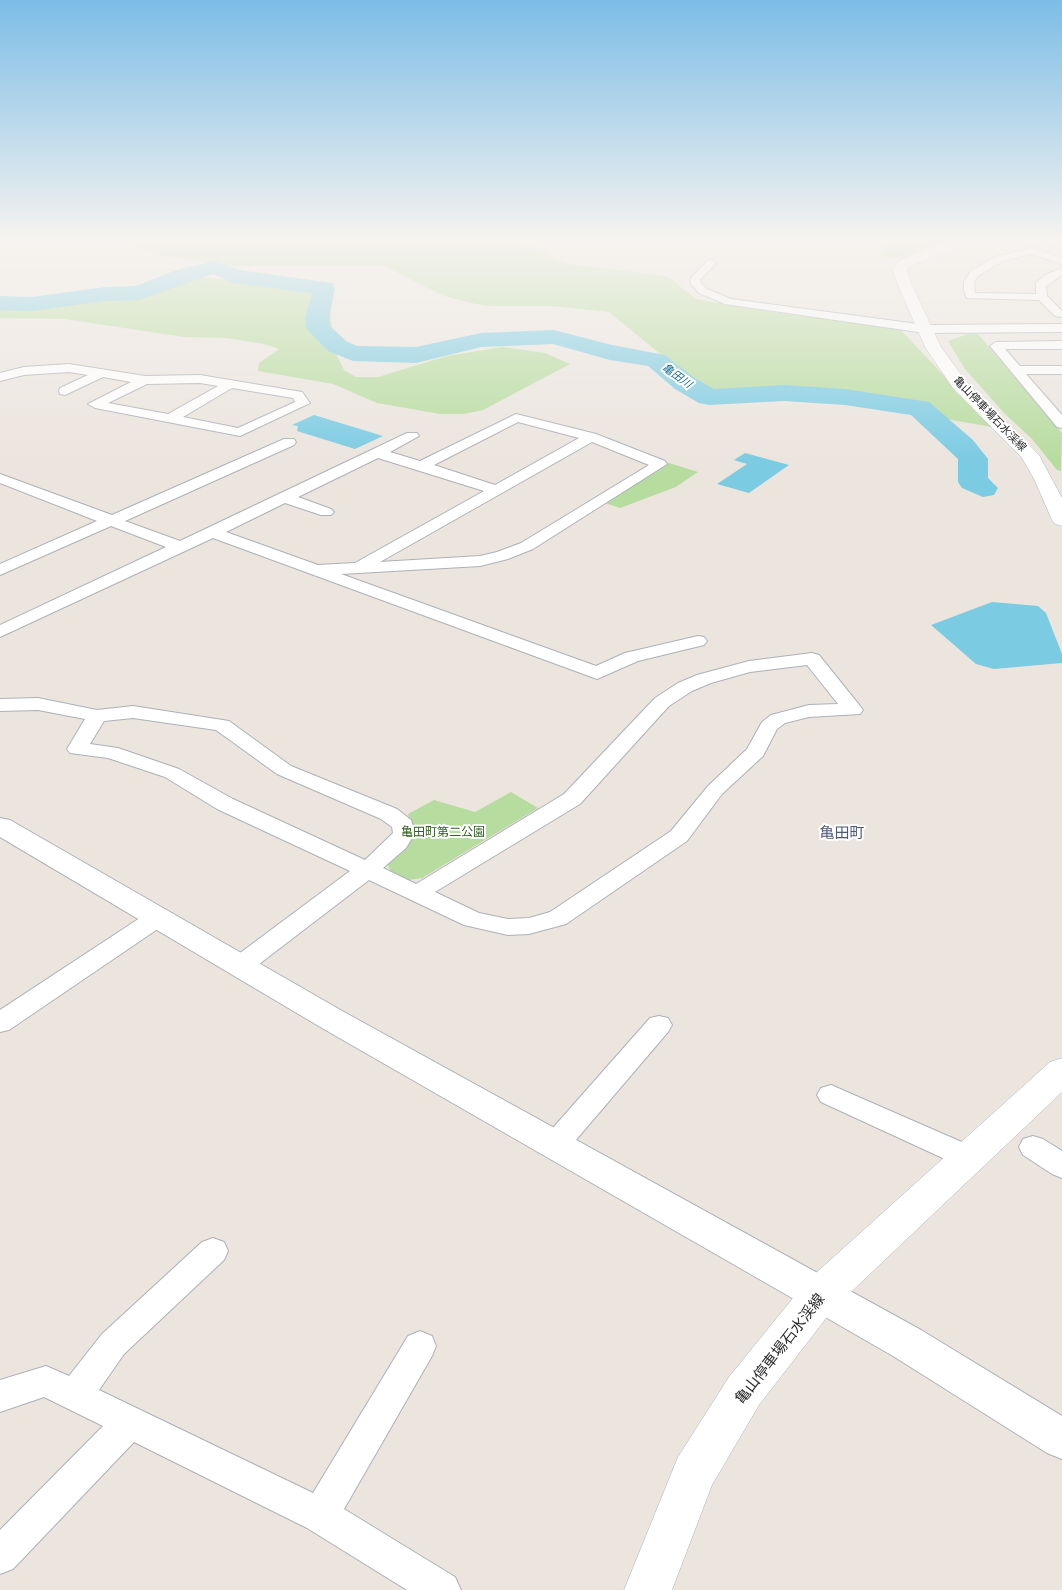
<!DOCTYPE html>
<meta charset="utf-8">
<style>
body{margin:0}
canvas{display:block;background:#ebe5de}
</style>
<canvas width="1062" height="1590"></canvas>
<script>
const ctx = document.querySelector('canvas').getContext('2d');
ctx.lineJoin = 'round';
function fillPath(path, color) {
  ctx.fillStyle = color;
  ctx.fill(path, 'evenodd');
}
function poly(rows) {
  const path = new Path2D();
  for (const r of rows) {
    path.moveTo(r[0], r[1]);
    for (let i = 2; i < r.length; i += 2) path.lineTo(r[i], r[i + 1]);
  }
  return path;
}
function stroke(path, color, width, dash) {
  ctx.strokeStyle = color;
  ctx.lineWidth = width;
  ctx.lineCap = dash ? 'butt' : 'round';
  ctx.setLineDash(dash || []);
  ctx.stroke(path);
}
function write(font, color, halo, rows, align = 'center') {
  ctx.font = font + ' "Asap Condensed","Noto Sans JP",sans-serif';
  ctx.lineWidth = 4;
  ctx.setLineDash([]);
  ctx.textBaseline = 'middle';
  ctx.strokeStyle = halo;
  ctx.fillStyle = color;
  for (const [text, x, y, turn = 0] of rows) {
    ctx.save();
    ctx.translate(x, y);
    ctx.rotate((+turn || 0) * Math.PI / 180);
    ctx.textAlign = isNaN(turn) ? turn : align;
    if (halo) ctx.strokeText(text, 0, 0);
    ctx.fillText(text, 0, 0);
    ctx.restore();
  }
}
fillPath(poly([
 [136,238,500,239,533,246,568,264,667,276,696,299,784,314,899,328,992,427,848,402,750,400,704,394,687,388,664,357,609,312,551,306,490,306,470,303,442,295,384,266,234,266,158,255,135,246],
 [895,238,955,238,955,239,895,258,879,256],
 [192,276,328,289,334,349,344,370,356,377,378,377,447,356,503,347,545,353,570,364,483,410,464,414,440,414,377,403,333,384,258,371,259,363,279,349,264,344,227,338,184,337,65,319,0,318,0,303,129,293],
 [968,334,978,334,1062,433,1061,471,1057,470,1032,439,1004,413,965,369,948,341],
 [669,463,698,472,676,487,620,508,605,503],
 [511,792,538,808,422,878,409,880,391,871,387,864,414,836,408,814,434,800,475,812]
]), '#b7dc9f');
fillPath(poly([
 [314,415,383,436,355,449,297,431,298,426,292,425],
 [745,453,789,465,749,493,717,484,747,464,734,460],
 [992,602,1038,606,1046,613,1062,654,1062,663,994,669,976,664,931,625]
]), '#7bcbe3');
fillPath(poly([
 [215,261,239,270,332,283,335,288,329,318,330,326,346,341,357,346,416,347,481,333,554,330,612,345,665,355,693,377,714,389,784,385,845,389,929,402,973,440,988,459,988,478,998,488,994,495,983,497,962,488,958,482,958,459,911,415,845,405,784,401,709,405,699,403,675,389,648,366,610,360,553,344,481,347,416,363,353,361,328,351,306,328,305,318,312,293,234,283,213,274,139,300,105,301,32,311,0,310,0,296,32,297,105,287,136,286,176,270,215,261]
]), '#7bcbe3');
const minor = poly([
 [1032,248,1062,258,1062,264,1031,254,1003,261,979,275,974,282,975,293,1036,294,1036,283,1045,275,1062,268,1062,275,1046,286,1047,296,1062,311,1062,317,1055,316,1039,300,967,298,964,291,964,282,971,271,995,257,1032,248],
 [711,260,716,263,700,280,701,283,707,289,731,299,925,325,931,329,925,333,725,304,699,293,691,284,691,278,707,261,711,260],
 [1062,341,1062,349,1005,349,1020,366,1062,366,1062,374,1026,374,1062,415,1062,428,1057,427,990,346,996,342,1062,341],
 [69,364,145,376,200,375,302,392,310,403,240,436,95,408,88,404,131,382,103,377,65,395,60,394,59,391,60,388,88,375,69,372,24,375,0,381,0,373,24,367,69,364],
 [200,383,218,386,168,414,108,403,147,384,200,383],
 [232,388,293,398,295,402,238,428,183,417,232,388],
 [516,414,596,434,665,461,667,464,533,549,508,559,480,566,341,574,596,666,625,653,698,636,704,637,707,641,704,645,638,661,597,679,213,538,0,637,0,625,166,547,111,526,0,575,0,564,97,521,0,483,0,474,112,515,284,439,294,439,296,442,294,445,125,521,180,541,407,433,417,433,419,436,390,452,420,461,516,414],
 [518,422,579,438,495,485,434,465,518,422],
 [592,442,649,465,521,543,497,552,480,556,380,562,592,442],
 [378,458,484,491,355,563,318,565,226,532,285,503,321,515,331,515,334,512,331,509,298,497,378,458],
 [812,653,819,655,860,706,863,710,860,714,809,717,785,723,777,729,763,756,722,794,687,841,566,924,529,934,508,935,464,925,369,880,250,971,241,973,232,971,229,965,232,959,350,871,217,809,165,777,108,758,70,753,67,749,85,719,38,710,0,711,0,699,38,698,97,710,133,706,229,721,291,766,397,809,411,820,415,833,406,848,383,868,416,884,564,794,655,698,678,683,697,675,749,661,812,653],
 [807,665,838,704,809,705,771,715,762,722,747,749,708,786,671,831,550,912,529,918,508,919,479,913,435,892,580,804,669,706,692,691,711,683,750,672,807,665],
 [133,718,216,730,277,774,381,819,392,827,393,833,365,860,233,799,179,769,118,748,90,744,104,721,133,718],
 [157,910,165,912,169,918,165,924,9,1030,0,1032,0,1010,149,912,157,910],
 [659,1016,668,1018,672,1025,668,1032,564,1154,554,1157,544,1154,540,1146,544,1138,650,1018,659,1016],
 [831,1085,980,1150,984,1158,980,1166,970,1169,960,1166,821,1102,817,1095,821,1088,831,1085],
 [1033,1136,1043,1139,1062,1151,1062,1178,1052,1174,1023,1155,1019,1147,1023,1139,1033,1136],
 [213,1238,224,1242,228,1251,224,1260,124,1354,99,1390,313,1493,408,1336,420,1331,432,1336,436,1346,432,1356,344,1509,455,1577,461,1590,407,1590,307,1528,134,1442,13,1569,0,1574,0,1530,103,1426,44,1397,0,1412,0,1380,46,1366,69,1376,102,1334,202,1242,213,1238]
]);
const tertiary = poly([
 [1035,238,1055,238,1062,241,1062,249,1035,238],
 [1062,324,1062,332,925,333,918,329,925,325,1062,324],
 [0,818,10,820,344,1012,921,1330,1062,1416,1062,1459,1047,1453,893,1356,322,1028,0,837,0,818]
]);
const secondary = poly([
 [957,238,977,238,910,266,907,270,911,283,941,347,965,380,1039,455,1062,498,1062,526,1055,524,1052,520,1034,479,1022,458,953,388,925,347,897,283,893,270,900,260,957,238],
 [1062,1058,1062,1092,834,1308,759,1405,712,1485,672,1590,624,1590,678,1457,729,1377,806,1282,1050,1062,1062,1058]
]);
stroke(minor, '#aeb0b9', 2);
stroke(tertiary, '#aeb0b9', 2);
stroke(secondary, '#aeb0b9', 1);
fillPath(minor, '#fff');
fillPath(tertiary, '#fff');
fillPath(secondary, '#fff');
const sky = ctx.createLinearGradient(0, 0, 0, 461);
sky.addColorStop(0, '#7cbde6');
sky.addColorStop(0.52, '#f6f3f0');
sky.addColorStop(1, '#f6f3f000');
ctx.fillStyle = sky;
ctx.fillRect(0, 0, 1062, 461);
write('italic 11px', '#1a6b8e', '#fff', [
 ["亀田川",677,376,36]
]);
write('11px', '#2a2a2a', '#fff', [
 ["亀山停車場石水渓線",990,414,46]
]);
write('12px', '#316021', '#fff', [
 ["亀田町第二公園",443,832]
]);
write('15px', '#4f5877', '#fff', [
 ["亀田町",842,833]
]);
write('15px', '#2a2a2a', '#fff', [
 ["亀山停車場石水渓線",780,1349,-52]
]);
</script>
